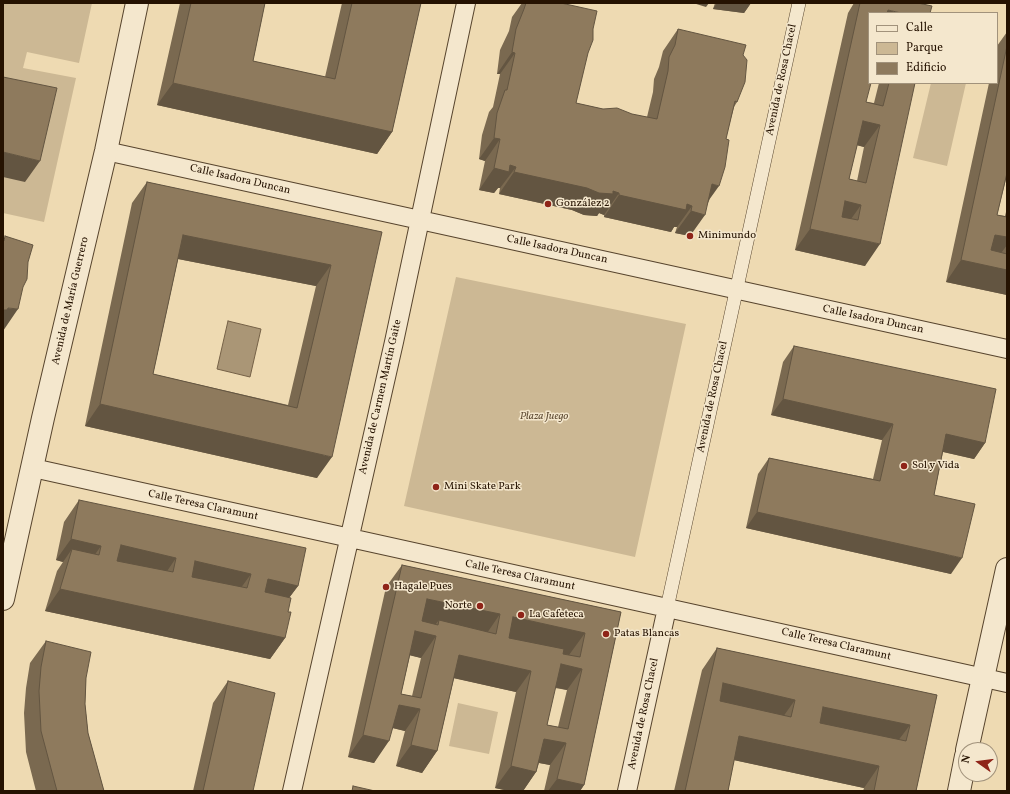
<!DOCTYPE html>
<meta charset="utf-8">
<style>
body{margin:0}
#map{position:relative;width:1010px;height:794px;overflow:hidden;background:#eedab2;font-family:Vollkorn,serif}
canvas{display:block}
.frame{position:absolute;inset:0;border:4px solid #251201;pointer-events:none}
.legend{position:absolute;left:868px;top:12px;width:130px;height:72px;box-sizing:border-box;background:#f4e7cd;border:1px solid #a1927b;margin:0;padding:5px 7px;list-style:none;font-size:12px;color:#251201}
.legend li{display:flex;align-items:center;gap:8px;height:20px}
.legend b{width:20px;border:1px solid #a1927b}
.north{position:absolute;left:958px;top:742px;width:40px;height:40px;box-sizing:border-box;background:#f4e7cd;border:1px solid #a1927b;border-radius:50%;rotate:284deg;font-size:11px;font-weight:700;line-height:16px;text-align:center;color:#251201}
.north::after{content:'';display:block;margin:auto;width:14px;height:18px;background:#8f2418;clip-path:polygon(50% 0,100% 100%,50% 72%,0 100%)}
</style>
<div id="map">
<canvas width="1010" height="794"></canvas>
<div class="frame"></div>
<ul class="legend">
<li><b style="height:5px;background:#f4e7cd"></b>Calle</li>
<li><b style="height:11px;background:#ccb894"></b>Parque</li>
<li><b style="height:11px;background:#8e7a5d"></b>Edificio</li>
</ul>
<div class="north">N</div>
</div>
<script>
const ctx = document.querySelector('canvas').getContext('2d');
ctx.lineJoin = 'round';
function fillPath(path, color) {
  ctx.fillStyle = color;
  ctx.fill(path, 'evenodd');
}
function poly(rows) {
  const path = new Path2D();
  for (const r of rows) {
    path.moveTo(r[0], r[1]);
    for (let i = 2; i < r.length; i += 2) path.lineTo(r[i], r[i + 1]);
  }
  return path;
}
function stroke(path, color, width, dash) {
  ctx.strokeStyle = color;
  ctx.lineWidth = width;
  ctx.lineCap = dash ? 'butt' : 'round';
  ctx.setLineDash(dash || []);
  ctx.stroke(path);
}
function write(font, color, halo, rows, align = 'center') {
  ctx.font = font + ' Vollkorn,serif';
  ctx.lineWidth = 3;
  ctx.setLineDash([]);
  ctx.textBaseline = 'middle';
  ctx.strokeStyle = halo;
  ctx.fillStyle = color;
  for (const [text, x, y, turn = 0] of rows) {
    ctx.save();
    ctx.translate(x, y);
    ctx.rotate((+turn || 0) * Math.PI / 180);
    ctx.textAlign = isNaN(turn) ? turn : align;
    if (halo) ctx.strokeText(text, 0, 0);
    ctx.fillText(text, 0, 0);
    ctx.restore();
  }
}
fillPath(poly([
 [3,3,92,3,79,63,27,52,23,68,76,78,44,222,3,213],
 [931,83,966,83,947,166,913,158],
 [456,277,686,324,635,557,404,506],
 [458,703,498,712,489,754,449,746]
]), '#ccb894');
const water = poly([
 [228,321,261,329,250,377,217,369,228,321]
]);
fillPath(water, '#aa9676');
stroke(water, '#756147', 1);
const pedestrian = poly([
 [667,608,799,3]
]);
const minor = poly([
 [106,151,1007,349],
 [33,468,1007,683],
 [292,791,394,342,466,3],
 [627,791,667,608]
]);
const tertiary = poly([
 [3,599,43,418,106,151,137,3],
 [967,750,1007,569],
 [959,791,966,756]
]);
stroke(pedestrian, '#57442d', 14);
stroke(minor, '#57442d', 20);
stroke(tertiary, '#57442d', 24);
stroke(pedestrian, '#f4e7cd', 13);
stroke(minor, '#f4e7cd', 18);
stroke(tertiary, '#f4e7cd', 22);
fillPath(poly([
 [180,3,265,3,253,61,325,77,342,3,421,3,392,132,377,154,157,105],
 [522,3,561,3,593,29,576,103,603,109,647,117,653,92,654,79,659,67,663,51,678,29,743,55,737,102,734,107,709,201,690,236,675,233,677,227,674,227,671,232,604,217,604,215,599,213,597,216,584,215,572,210,499,194,500,188,498,188,494,193,479,190,485,161,479,159,482,135,489,112,493,107,500,74,497,74,500,50,509,31,512,17],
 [715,3,751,3,744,13,713,9],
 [854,3,918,3,869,13,866,102,874,103,879,83,915,83,865,266,795,250,848,13],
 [857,145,864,147,857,181,849,179],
 [1007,32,1007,180,1006,179,997,215,1005,216,1007,208,1007,295,946,282,989,83,997,83,997,46],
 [147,182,382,232,317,478,85,426,132,203],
 [178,259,316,286,288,405,153,374],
 [794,346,985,443,974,459,943,452,934,495,951,574,746,528,758,474,769,458,873,479,882,440,771,415,783,362],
 [79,500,298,586,289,598,285,638,270,659,45,611,57,571,63,562,56,560,64,522],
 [402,565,621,612,584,785,580,791,544,791,550,765,539,763,536,772,523,791,509,791,495,788,516,692,454,678,437,751,422,773,396,766,405,731,393,728,374,763,348,757,386,587],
 [410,655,421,658,412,696,401,694],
 [555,688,567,690,558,727,547,725],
 [46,641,86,678,85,704,88,733,104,791,36,791,26,752,24,713,26,688,30,663],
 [717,648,937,695,916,791,863,791,864,788,734,760,728,791,674,791,702,670],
 [228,681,253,791,193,791,213,703]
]), '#7a6950');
fillPath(poly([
 [693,3,709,3,706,7],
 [717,3,751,3,744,13,713,9],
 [888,10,901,13,886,13],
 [512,52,515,53,500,74,497,74],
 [173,83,392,132,377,154,157,105],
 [863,121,880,125,864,147,848,143],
 [494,138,500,139,485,161,479,159],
 [3,152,40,161,25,182,3,177],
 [510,165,516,167,500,188,498,188,494,193,479,190,494,168],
 [514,172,613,191,619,193,604,215,599,213,597,216,584,215,572,210,499,194],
 [712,184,719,186,704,207],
 [619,195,687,204,692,206,677,227,674,227,671,232,604,217],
 [845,201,861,205,846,226,830,223],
 [691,211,705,215,690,236,675,233],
 [810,229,880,244,865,266,795,250],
 [183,235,331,265,316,286,168,257],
 [995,235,1007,237,1007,245,996,260,979,256],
 [961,260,1007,270,1007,295,946,282],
 [8,308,18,309,3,331,3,310],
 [783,399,893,424,882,440,771,415],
 [100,404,332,457,317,478,85,426],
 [946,434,985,443,974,459,935,450],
 [757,512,962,558,951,574,746,528],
 [71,539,101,546,86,567,72,549,63,562,56,560],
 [121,545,176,558,161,580,106,567],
 [195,561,251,574,235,596,180,583],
 [268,579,298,586,282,607,253,601],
 [60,589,285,638,270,659,45,611],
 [427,599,500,614,485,636,438,625,439,620,435,625,412,620],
 [513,617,585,633,569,655,498,639],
 [415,631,436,636,421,658,400,653],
 [459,655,531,671,516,692,444,676],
 [561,664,582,669,567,690,545,685],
 [723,683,795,700,780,721,708,705],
 [399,705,420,709,405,731,384,726],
 [823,707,910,725,894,746,808,729],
 [363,735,389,741,374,763,348,757],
 [739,736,879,766,864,788,724,758],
 [544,739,566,743,550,765,529,761],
 [411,745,437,751,422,773,396,766],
 [511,766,536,772,523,791,509,791,495,788],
 [557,779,584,785,580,791,548,791]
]), '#635541');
const building = poly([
 [191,3,265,3,253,61,335,79,352,3,421,3,392,132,173,83,191,3],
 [526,3,561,3,597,11,593,29,593,40,588,53,576,103,603,109,617,108,632,114,657,119,668,71,669,57,675,45,678,29,746,45,743,55,747,60,745,82,737,102,735,101,726,139,729,140,725,167,719,186,712,184,705,215,691,211,692,206,687,204,686,210,619,195,619,193,613,191,613,194,599,193,587,188,514,172,516,167,510,165,509,172,494,168,500,139,494,138,497,113,505,90,507,90,515,53,512,52,516,29,524,9,526,3],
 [860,3,918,3,932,6,930,13,901,13,888,10,887,13,869,13,869,83,871,83,866,102,883,106,889,83,915,83,880,244,810,229,860,3],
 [863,121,880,125,866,183,849,179,863,121],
 [845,201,861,205,858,220,842,217,845,201],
 [1007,46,1007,173,997,215,1007,217,1007,237,995,235,991,250,1007,254,1007,270,961,260,1007,46],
 [3,77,57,88,40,161,3,152,3,77],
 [147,182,382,232,332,457,100,404,147,182],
 [183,235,331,265,297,408,153,374,183,235],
 [5,236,33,245,28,262,27,279,23,287,18,309,8,308,7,310,3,310,3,241,4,241,5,236],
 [794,346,996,389,985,443,946,434,934,495,975,504,962,558,757,512,769,458,880,481,893,424,783,399,794,346],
 [79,500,306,548,298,586,268,579,265,592,291,598,288,612,291,612,285,638,60,589,72,549,99,555,101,546,71,539,79,500],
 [121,545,176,558,173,572,117,561,121,545],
 [195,561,251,574,247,588,192,577,195,561],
 [402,565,621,612,584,785,557,779,566,743,544,739,536,772,511,766,531,671,459,655,437,751,411,745,420,709,399,705,389,741,363,735,402,565],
 [427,599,500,614,496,634,439,620,438,625,422,621,427,599],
 [513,617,585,633,580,657,563,654,564,649,509,638,513,617],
 [415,631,436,636,421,698,401,694,415,631],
 [561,664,582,669,568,729,547,725,561,664],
 [46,641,91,652,86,678,85,704,88,733,104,791,57,791,41,731,39,691,41,667,46,641],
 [717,648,937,695,916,791,874,791,879,766,739,736,728,791,685,791,717,648],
 [723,683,795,700,791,717,720,701,723,683],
 [823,707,910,725,906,741,820,723,823,707],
 [228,681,275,693,253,791,203,791,228,681],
 [353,786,375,791,352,791,353,786]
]);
fillPath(building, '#8e7a5d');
stroke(building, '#635541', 1);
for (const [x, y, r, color] of [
 [548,204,4,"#8f2418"],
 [690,236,4,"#8f2418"],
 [904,466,4,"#8f2418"],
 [436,487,4,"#8f2418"],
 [386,587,4,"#8f2418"],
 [480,606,4,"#8f2418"],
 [521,615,4,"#8f2418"],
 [606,634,4,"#8f2418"]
]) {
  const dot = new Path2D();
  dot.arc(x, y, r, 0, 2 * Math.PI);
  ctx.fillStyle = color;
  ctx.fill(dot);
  stroke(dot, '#f4e7cd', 1.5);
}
write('11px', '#251201', '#f4e7cd', [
 ["Avenida de Rosa Chacel",782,80,-78],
 ["Calle Isadora Duncan",240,180,13],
 ["Calle Isadora Duncan",557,250,12],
 ["Avenida de María Guerrero",71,301,-77],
 ["Calle Isadora Duncan",873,320,12],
 ["Avenida de Carmen Martín Gaite",381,397,-77],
 ["Avenida de Rosa Chacel",713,397,-78],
 ["Calle Teresa Claramunt",203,506,12],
 ["Calle Teresa Claramunt",520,576,12],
 ["Calle Teresa Claramunt",836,645,13],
 ["Avenida de Rosa Chacel",644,714,-78]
]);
write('11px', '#251201', '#f4e7cd', [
 ["González 2",556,204],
 ["Minimundo",698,236],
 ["Sol y Vida",912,466],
 ["Mini Skate Park",444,487],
 ["Hagale Pues",394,587],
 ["Norte",472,606,"right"],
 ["La Cafeteca",529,615],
 ["Patas Blancas",614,634]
], 'left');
write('italic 11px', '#5f4c34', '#f4e7cd', [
 ["Plaza Juego",544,417]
]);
</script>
